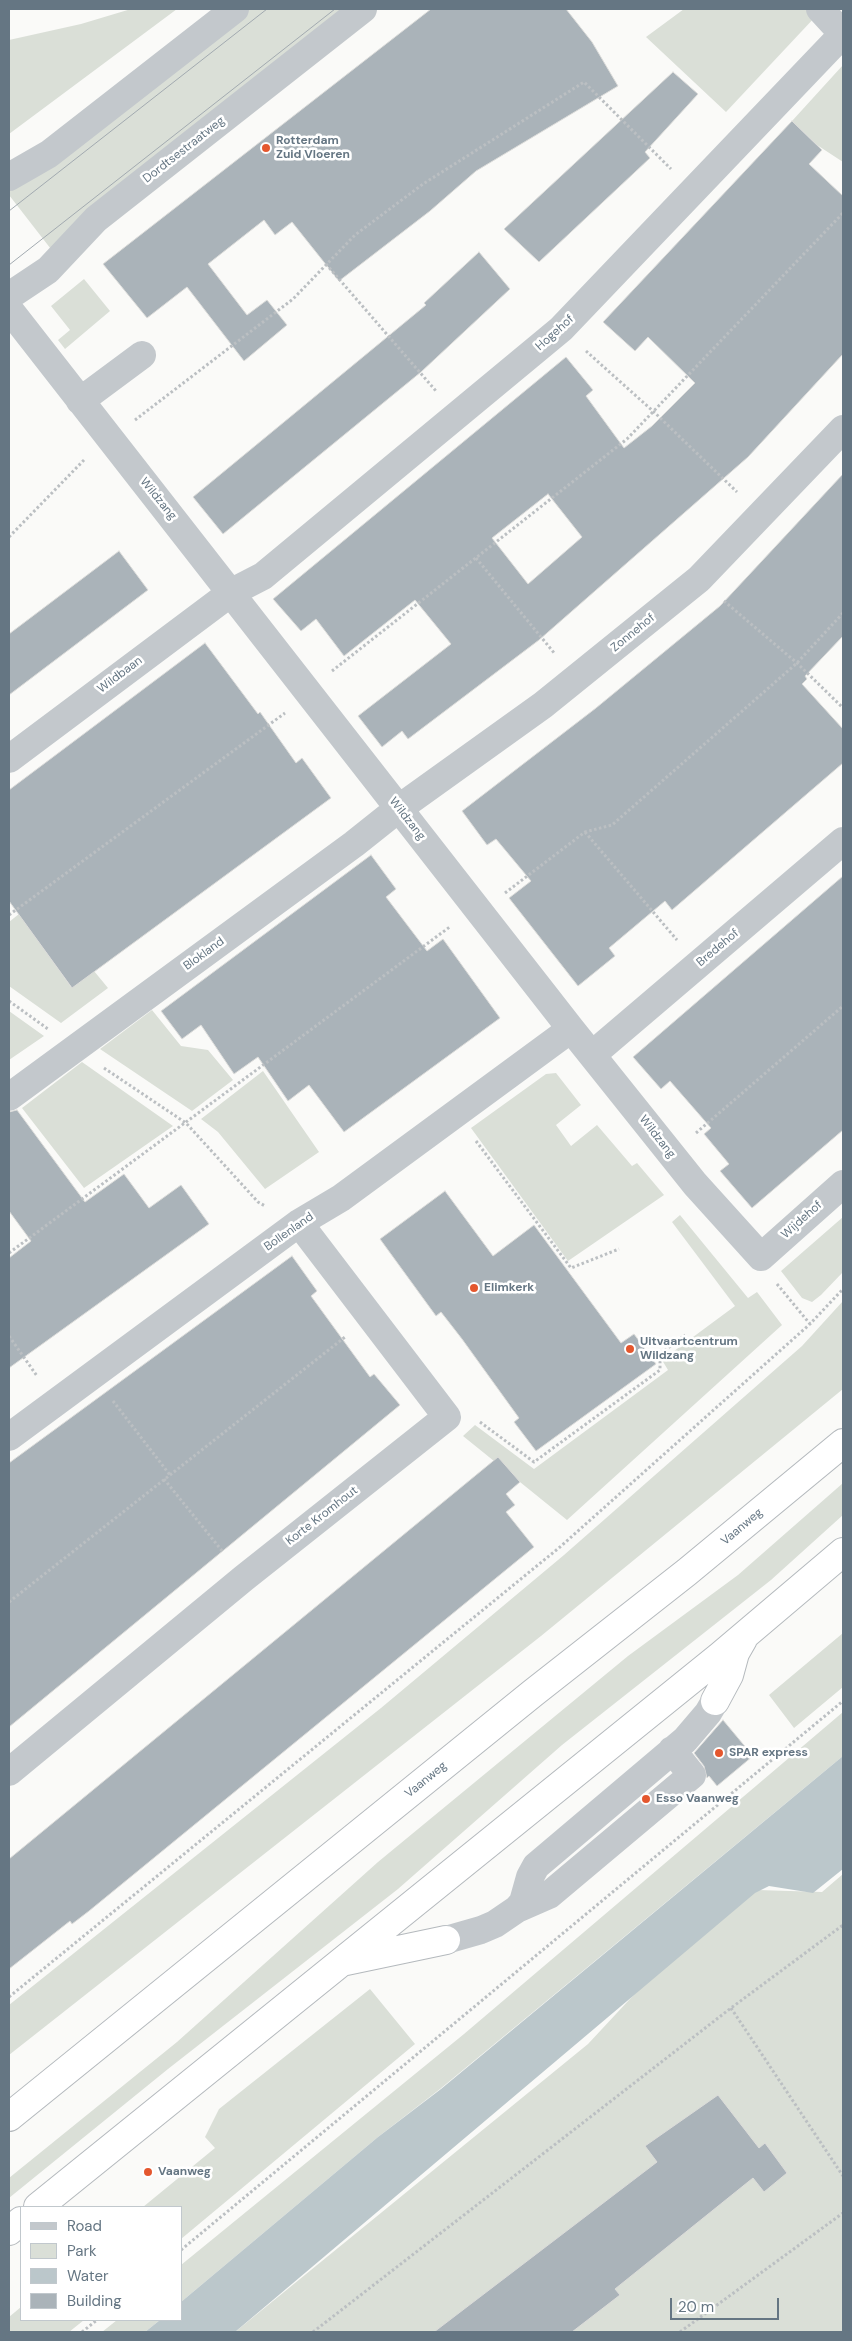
<!DOCTYPE html>
<style>
body{margin:0}
#map{position:relative;width:852px;height:2341px;overflow:hidden;background:#fafaf8;font-family:"DM Sans",sans-serif}
canvas{display:block}
.frame{position:absolute;inset:0;border:10px solid #657683;pointer-events:none}
.legend{position:absolute;left:20px;top:2206px;width:162px;height:115px;box-sizing:border-box;background:#fff;border:1px solid #c1c8cd;margin:0;padding:6px 9px;list-style:none;font-size:15px;color:#657683}
.legend li{display:flex;align-items:center;gap:10px;height:25px}
.legend b{width:25px;border:1px solid #c1c8cd}
.scale{position:absolute;left:670px;top:2298px;width:109px;height:22px;box-sizing:border-box;border:2px solid #657683;border-top:0;padding-left:6px;font-size:15px;line-height:18px;white-space:nowrap;color:#657683;-webkit-text-stroke:4px #fff;paint-order:stroke}
</style>
<div id="map">
<canvas width="852" height="2341"></canvas>
<div class="frame"></div>
<ul class="legend">
<li><b style="height:6px;background:#c3c8cc"></b>Road</li>
<li><b style="height:14px;background:#dadfd7"></b>Park</li>
<li><b style="height:14px;background:#bbc7cb"></b>Water</li>
<li><b style="height:14px;background:#aab3b9"></b>Building</li>
</ul>
<div class="scale">20 m</div>
</div>
<script>
const ctx = document.querySelector('canvas').getContext('2d');
ctx.lineJoin = 'round';
function fillPath(path, color) {
  ctx.fillStyle = color;
  ctx.fill(path, 'evenodd');
}
function poly(rows) {
  const path = new Path2D();
  for (const r of rows) {
    path.moveTo(r[0], r[1]);
    for (let i = 2; i < r.length; i += 2) path.lineTo(r[i], r[i + 1]);
  }
  return path;
}
function stroke(path, color, width, dash) {
  ctx.strokeStyle = color;
  ctx.lineWidth = width;
  ctx.lineCap = dash ? 'butt' : 'round';
  ctx.setLineDash(dash || []);
  ctx.stroke(path);
}
function write(font, color, halo, rows, align = 'center') {
  ctx.font = font + ' "DM Sans",sans-serif';
  ctx.lineWidth = 5;
  ctx.setLineDash([]);
  ctx.textBaseline = 'middle';
  ctx.strokeStyle = halo;
  ctx.fillStyle = color;
  for (const [text, x, y, turn = 0] of rows) {
    ctx.save();
    ctx.translate(x, y);
    ctx.rotate((+turn || 0) * Math.PI / 180);
    ctx.textAlign = isNaN(turn) ? turn : align;
    if (halo) ctx.strokeText(text, 0, 0);
    ctx.fillText(text, 0, 0);
    ctx.restore();
  }
}
fillPath(poly([
 [131,9,177,9,9,134,9,40,81,24],
 [249,9,350,9,54,253,9,195,9,188,54,162],
 [684,9,809,9,816,16,726,112,646,37],
 [843,65,843,162,817,145,792,121],
 [84,279,110,311,65,349,58,340,70,330,51,306],
 [19,914,71,987,94,971,108,988,61,1023,9,986,9,922],
 [152,1010,181,1046,208,1050,233,1080,192,1111,100,1049],
 [9,1011,44,1036,9,1060],
 [82,1062,173,1126,84,1188,22,1108],
 [263,1071,319,1152,265,1189,218,1132,201,1119],
 [556,1073,581,1105,556,1125,571,1146,597,1125,632,1166,637,1163,664,1195,568,1261,471,1128,546,1074],
 [680,1215,748,1298,757,1292,782,1325,567,1520,463,1436,475,1425,534,1469,668,1370,662,1360,735,1306,672,1222],
 [843,1217,843,1272,821,1295,812,1302,802,1298,781,1271],
 [843,1301,843,1389,541,1636,9,2055,9,2005,381,1708,564,1555,802,1346],
 [843,1483,843,1515,771,1580,562,1745,398,1889,168,2069,9,2198,9,2178,177,2042,378,1862,628,1656,738,1575],
 [843,1633,843,1687,794,1728,769,1695],
 [843,1712,843,1756,440,2089,378,2137,181,2302,181,2265,464,2034],
 [843,1874,843,2332,235,2332,588,2044,697,1927,758,1890,822,1892],
 [370,1989,415,2044,181,2239,181,2207,143,2207,215,2148,205,2137,219,2109],
 [21,2307,21,2320,84,2320,69,2332,9,2332,9,2317],
 [117,2320,160,2320,145,2332,102,2332]
]), '#dadfd7');
fillPath(poly([
 [843,1756,843,1869,813,1893,769,1886,755,1893,235,2332,145,2332,160,2320,181,2320,181,2302,378,2137,441,2089]
]), '#bbc7cb');
const building = poly([
 [431,9,566,9,592,42,618,86,476,171,430,211,339,281,292,222,275,235,264,220,208,264,247,315,267,300,287,325,244,361,187,287,147,318,103,264,431,9],
 [673,72,698,94,645,152,650,158,539,262,504,229,673,72],
 [792,121,822,150,809,164,843,196,843,354,748,457,539,640,408,739,402,731,382,747,358,716,451,644,415,600,344,656,316,619,301,631,273,599,566,357,593,390,586,396,624,448,652,426,695,383,648,337,635,351,603,322,792,121],
 [548,494,582,537,528,584,492,538,548,494],
 [479,252,510,289,421,372,223,534,193,497,426,305,424,303,479,252],
 [843,474,843,636,805,676,807,679,802,684,843,729,843,763,672,910,665,901,609,948,615,956,578,986,509,898,531,881,496,839,487,845,462,811,596,708,720,606,843,474],
 [119,551,148,590,9,695,9,634,119,551],
 [205,643,258,714,260,712,296,763,302,758,331,798,72,988,9,901,9,790,205,643],
 [371,855,396,889,386,897,427,951,443,939,500,1018,344,1132,309,1085,288,1101,258,1057,234,1074,201,1025,182,1039,161,1011,371,855],
 [843,876,843,1130,752,1208,720,1171,729,1164,704,1134,711,1128,670,1081,661,1089,633,1057,843,876],
 [17,1110,85,1202,124,1174,149,1208,181,1185,209,1224,9,1368,9,1258,31,1241,9,1211,9,1112,17,1110],
 [445,1191,493,1256,534,1225,621,1343,634,1334,656,1364,536,1451,514,1422,519,1418,462,1339,441,1312,436,1316,380,1239,445,1191],
 [292,1256,317,1291,311,1296,370,1377,374,1374,400,1405,9,1727,9,1463,292,1256],
 [498,1457,520,1482,506,1494,515,1505,506,1512,534,1547,89,1911,72,1924,70,1921,9,1969,9,1859,498,1457],
 [723,1720,753,1756,717,1786,709,1776,707,1778,704,1766,694,1753,723,1720],
 [718,2095,759,2148,765,2143,787,2173,764,2192,753,2178,615,2289,620,2295,572,2332,434,2332,657,2162,645,2146,718,2095]
]);
fillPath(building, '#aab3b9');
stroke(building, '#dcdcda', 1);
const highway = poly([
 [715,1701,729,1675,735,1653,743,1639],
 [346,1961,446,1940],
 [9,2117,533,1693,687,1572,843,1443],
 [38,2207,719,1657,843,1552],
 [9,2231,21,2221]
]);
stroke(highway, '#b4b9bd', 30);
stroke(poly([
 [326,264,436,391],
 [586,351,654,412,737,492],
 [135,420,293,299,355,235,423,184,584,82,671,169],
 [9,537,85,459],
 [476,558,555,654],
 [724,601,797,663,843,708],
 [332,671,627,439,843,213],
 [585,832,677,940],
 [505,893,585,832,612,825,797,663,843,613],
 [9,915,285,713],
 [9,1001,48,1029],
 [104,1068,186,1123,258,1202,265,1206],
 [696,1133,843,1006],
 [476,1141,571,1268,619,1249],
 [9,1253,451,926],
 [777,1284,810,1324],
 [9,1336,37,1376],
 [113,1401,170,1475],
 [480,1422,534,1462,660,1370,660,1354,685,1335],
 [164,1479,223,1552],
 [9,1602,345,1337],
 [9,1997,560,1547,810,1324,843,1289],
 [731,2008,843,2176],
 [181,2250,843,1701],
 [82,2332,97,2320],
 [313,2332,731,2008,843,1925],
 [680,2332,843,2213]
]), '#bbbfc2', 3, [2.5, 2.5]);
stroke(poly([
 [820,9,843,34],
 [9,177,49,154,235,9],
 [9,296,48,270,96,219,363,9],
 [9,309,571,1029,695,1184,761,1257,843,1184],
 [80,401,142,355],
 [9,759,232,592,263,576,561,329,843,34],
 [593,1054,843,841],
 [9,1097,354,844,398,809,543,705,699,579,843,429],
 [9,1437,299,1223,341,1198,571,1029],
 [9,1772,244,1578,447,1417,299,1223],
 [517,1909,549,1895,692,1775,672,1750],
 [446,1940,481,1930,495,1924,517,1909,523,1902,530,1877,536,1866,685,1740,708,1713,715,1701]
]), '#c3c8cc', 28);
stroke(highway, '#fff', 28);
stroke(poly([
 [9,211,267,9],
 [9,265,335,9]
]), '#a2aab0', 1);
for (const [x, y, r, color] of [
 [266,148,5,"#e4572e"],
 [474,1288,5,"#e4572e"],
 [630,1349,5,"#e4572e"],
 [719,1753,5,"#e4572e"],
 [646,1799,5,"#e4572e"],
 [148,2172,5,"#e4572e"]
]) {
  const dot = new Path2D();
  dot.arc(x, y, r, 0, 2 * Math.PI);
  ctx.fillStyle = color;
  ctx.fill(dot);
  stroke(dot, '#fff', 2);
}
write('bold 12px', '#657683', '#fff', [
 ["Rotterdam",276,141],
 ["Zuid Vloeren",276,155],
 ["Elimkerk",484,1288],
 ["Uitvaartcentrum",640,1342],
 ["Wildzang",640,1356],
 ["SPAR express",729,1753],
 ["Esso Vaanweg",656,1799],
 ["Vaanweg",158,2172]
], 'left');
write('12px', '#657683', '#fff', [
 ["Dordtsestraatweg",184,150,-38],
 ["Hogehof",555,333,-42],
 ["Wildzang",158,499,51],
 ["Zonnehof",633,633,-39],
 ["Wildbaan",120,675,-37],
 ["Wildzang",407,819,52],
 ["Bredehof",718,948,-40],
 ["Blokland",204,954,-36],
 ["Wildzang",657,1137,52],
 ["Wijdehof",802,1220,-42],
 ["Bollenland",289,1232,-35],
 ["Korte Kromhout",322,1516,-38],
 ["Vaanweg",742,1527,-40],
 ["Vaanweg",426,1780,-39]
]);
</script>
